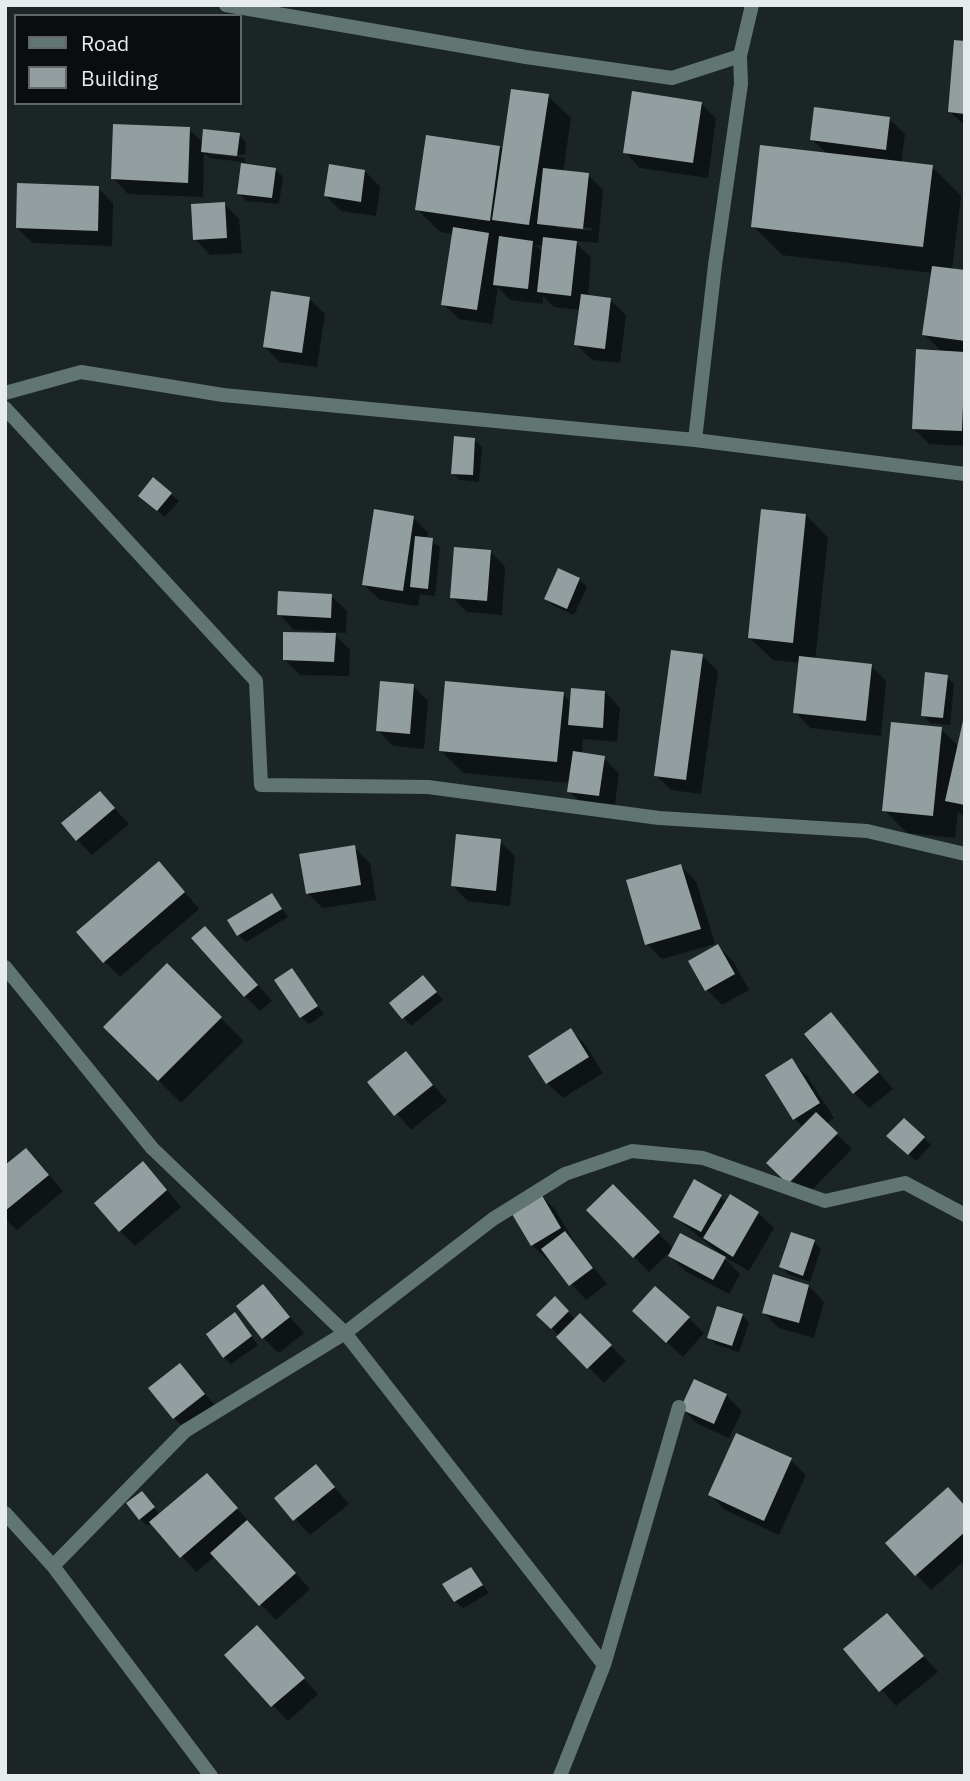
<!DOCTYPE html>
<style>
body{margin:0}
#map{position:relative;width:970px;height:1781px;overflow:hidden;background:#1b2525;font-family:"IBM Plex Sans",sans-serif}
canvas{display:block}
.frame{position:absolute;inset:0;border:7px solid #e6ecec;pointer-events:none}
.legend{position:absolute;left:14px;top:14px;width:228px;height:91px;box-sizing:border-box;background:#090d0d;border:2px solid #616666;margin:0;padding:9px 12px;list-style:none;font-size:21px;color:#e6ecec}
.legend li{display:flex;align-items:center;gap:14px;height:35px}
.legend b{width:35px;border:2px solid #616666}
</style>
<div id="map">
<canvas width="970" height="1781"></canvas>
<div class="frame"></div>
<ul class="legend">
<li><b style="height:9px;background:#617670"></b>Road</li>
<li><b style="height:19px;background:#939ea1"></b>Building</li>
</ul>
</div>
<script>
const ctx = document.querySelector('canvas').getContext('2d');
ctx.lineJoin = 'round';
function fillPath(path, color) {
  ctx.fillStyle = color;
  ctx.fill(path, 'evenodd');
}
function poly(rows) {
  const path = new Path2D();
  for (const r of rows) {
    path.moveTo(r[0], r[1]);
    for (let i = 2; i < r.length; i += 2) path.lineTo(r[i], r[i + 1]);
  }
  return path;
}
function stroke(path, color, width, dash) {
  ctx.strokeStyle = color;
  ctx.lineWidth = width;
  ctx.lineCap = dash ? 'butt' : 'round';
  ctx.setLineDash(dash || []);
  ctx.stroke(path);
}
fillPath(poly([
 [965,43,965,126,950,112],
 [548,96,571,118,563,172,588,175,603,190,598,243,574,241,591,258,588,297,610,300,626,315,620,363,592,360,576,344,581,310,554,307,543,296,543,304,510,300,498,287,492,324,459,319,443,304,453,234,440,232,417,209,500,147,504,152],
 [555,224,592,228,591,231,555,227],
 [535,245,543,246,543,252],
 [701,103,716,119,708,178,640,168,625,152],
 [889,119,905,134,901,163,932,167,961,196,952,270,965,272,965,446,929,444,914,429,942,352,924,334,933,273,782,255,753,226,827,154,812,139],
 [189,129,203,143,239,135,246,142,245,155,208,151,208,154,245,158,244,165,275,169,283,177,279,204,246,201,239,193,243,162,210,158,204,153,203,197,128,194,113,178],
 [365,171,380,187,376,216,341,211,326,196],
 [98,188,113,203,112,246,33,243,17,228],
 [224,204,239,219,242,253,210,255,195,239],
 [309,298,325,314,317,367,280,362,265,347],
 [475,440,482,447,479,482,460,480,453,473],
 [154,480,179,501,165,517,148,503],
 [806,515,828,538,815,660,871,666,886,681,881,736,810,728,795,712,800,663,773,660,750,638],
 [413,517,428,533,427,539,440,547,435,596,420,594,418,606,380,600,364,585],
 [490,551,505,567,502,615,467,612,452,597],
 [579,579,587,587,574,615,554,606,546,599],
 [331,596,347,611,346,633,332,632,350,650,349,676,300,675,284,659,323,635,323,631,294,630,279,614],
 [702,656,718,671,701,794,671,790,656,775],
 [947,677,954,684,950,725,930,723,923,715],
 [413,686,428,701,424,749,393,746,378,730],
 [605,692,620,708,617,742,583,739,582,755,604,758,619,773,614,811,584,806,569,791,570,783,463,773,440,750,563,694,571,703],
 [965,715,965,818,958,811,955,838,907,833,884,810,941,729,958,746],
 [100,793,129,824,92,855,77,840],
 [500,841,515,856,510,906,468,901,453,886],
 [354,847,370,863,376,900,323,908,307,893],
 [681,866,696,881,715,944,662,959,647,944],
 [174,879,199,909,120,977,104,961],
 [272,895,288,917,246,942,238,935],
 [220,943,272,1001,260,1011,245,996],
 [718,946,733,961,749,990,722,1005,707,990],
 [167,965,244,1041,181,1103,105,1027],
 [291,970,324,1014,309,1024,301,1017],
 [430,985,443,1000,411,1026,391,1003],
 [830,1015,893,1089,869,1108,854,1093],
 [571,1030,586,1046,603,1073,563,1098,547,1083],
 [406,1053,447,1101,411,1130,370,1082],
 [792,1061,807,1076,834,1118,826,1124,852,1149,804,1198,768,1163,803,1127,794,1118],
 [924,1138,931,1145,916,1161,896,1143],
 [41,1165,63,1191,17,1230,5,1219,5,1167],
 [158,1179,181,1207,135,1246,120,1231],
 [695,1182,727,1202,758,1213,774,1228,749,1271,723,1256,675,1217],
 [613,1187,674,1249,724,1258,740,1274,729,1294,685,1271,668,1254,649,1272,588,1210],
 [540,1194,555,1209,576,1245,607,1284,586,1300,550,1259,548,1260,532,1245],
 [814,1242,821,1249,810,1282,788,1274,781,1266],
 [809,1286,824,1302,814,1338,779,1328,764,1313],
 [263,1287,304,1333,279,1353,263,1338],
 [555,1299,576,1320,580,1316,626,1361,604,1383,539,1315],
 [235,1315,258,1345,231,1364,224,1357],
 [742,1315,749,1323,739,1352,717,1345,709,1338],
 [689,1318,704,1333,683,1357,649,1326],
 [180,1365,219,1410,189,1433,174,1418],
 [726,1395,742,1411,729,1438,698,1424,682,1409],
 [791,1460,806,1475,779,1535,725,1510,710,1494],
 [316,1466,349,1504,310,1535,276,1498],
 [207,1475,310,1589,276,1620,215,1556,196,1572,152,1523,147,1526,140,1519,149,1501,160,1515],
 [965,1507,965,1560,931,1590,887,1543],
 [471,1569,489,1593,463,1608,455,1601],
 [887,1615,938,1672,896,1706,846,1649],
 [272,1643,318,1694,288,1721,226,1655]
]), '#0007');
fillPath(poly([
 [954,40,965,41,965,114,948,112],
 [511,89,549,94,529,225,492,220],
 [632,91,702,102,693,163,623,153],
 [814,107,890,117,886,150,810,140],
 [113,124,190,127,188,183,111,179],
 [203,129,240,133,237,156,201,152],
 [426,135,500,146,490,221,415,210],
 [760,145,933,165,923,247,751,227],
 [241,163,276,168,272,198,237,194],
 [329,164,365,170,361,202,324,196],
 [543,168,589,173,583,229,537,224],
 [17,183,99,186,98,231,16,228],
 [225,202,227,238,193,240,191,204],
 [453,227,489,233,477,310,441,305],
 [499,236,533,241,528,289,493,285],
 [543,237,577,241,571,296,537,292],
 [932,266,965,270,965,341,922,335],
 [271,291,310,297,302,353,263,347],
 [581,294,611,298,605,349,574,345],
 [916,349,965,352,962,431,912,429],
 [454,436,475,438,473,475,451,474],
 [153,477,172,493,157,511,138,496],
 [374,509,414,516,403,591,362,585],
 [761,509,806,514,793,643,748,638],
 [415,536,433,538,428,589,410,587],
 [454,547,491,550,487,601,450,598],
 [558,568,580,578,567,609,544,599],
 [278,591,332,594,331,618,277,615],
 [283,632,336,633,334,662,283,660],
 [671,650,703,654,686,780,654,776],
 [799,656,872,664,866,721,793,713],
 [925,672,948,675,943,718,921,716],
 [380,681,414,684,410,734,376,731],
 [445,681,564,692,557,762,439,751],
 [571,688,605,691,603,728,568,725],
 [965,712,965,805,945,801],
 [891,722,942,727,933,816,882,811],
 [573,751,605,756,599,796,567,792],
 [100,791,115,808,76,841,61,823],
 [456,834,501,839,496,891,451,886],
 [355,845,361,885,306,894,299,854],
 [159,861,185,892,103,963,76,932],
 [681,864,701,929,645,945,626,880],
 [272,893,282,909,237,936,227,920],
 [205,926,258,985,244,997,191,938],
 [718,944,735,974,705,991,688,961],
 [167,963,222,1017,158,1081,103,1027],
 [292,968,318,1006,300,1018,274,980],
 [423,975,437,992,402,1019,389,1003],
 [831,1012,879,1072,853,1094,804,1034],
 [571,1028,589,1057,546,1084,528,1056],
 [406,1051,433,1085,394,1116,367,1082],
 [792,1058,820,1103,793,1120,765,1075],
 [816,1112,838,1133,788,1184,766,1163],
 [904,1118,925,1137,908,1155,886,1136],
 [26,1148,49,1175,5,1211,5,1165],
 [143,1161,167,1190,119,1232,94,1203],
 [694,1179,722,1195,701,1232,673,1217],
 [613,1184,660,1232,633,1258,586,1210],
 [540,1192,561,1228,531,1246,509,1209],
 [730,1194,759,1212,733,1257,703,1238],
 [565,1231,593,1268,569,1286,541,1249],
 [791,1232,815,1240,803,1276,779,1267],
 [680,1233,726,1257,713,1280,668,1256],
 [773,1274,809,1285,799,1323,762,1313],
 [263,1284,290,1317,262,1339,236,1306],
 [655,1286,690,1317,666,1343,632,1311],
 [555,1296,569,1311,551,1329,536,1315],
 [717,1306,743,1314,732,1346,707,1338],
 [235,1312,252,1336,223,1358,206,1334],
 [580,1313,612,1345,587,1369,556,1337],
 [180,1363,205,1394,173,1419,148,1388],
 [694,1379,727,1394,714,1424,680,1409],
 [736,1433,792,1458,764,1521,708,1495],
 [316,1464,335,1487,293,1521,274,1498],
 [207,1473,238,1508,180,1558,149,1522],
 [948,1487,965,1506,965,1532,915,1576,885,1543],
 [142,1491,155,1507,139,1520,126,1503],
 [247,1520,296,1573,259,1606,210,1553],
 [471,1567,483,1585,454,1602,442,1584],
 [887,1613,924,1656,879,1692,843,1649],
 [257,1625,305,1678,271,1707,224,1655]
]), '#939ea1');
stroke(poly([
 [226,5,526,57,672,78,740,56,752,5],
 [5,393,81,372,223,395,695,440,715,265,741,84,740,56],
 [5,408,256,681,261,785,428,787,659,818,867,831,965,854],
 [695,440,965,474],
 [5,967,152,1148,345,1333,604,1665],
 [5,1513,53,1566,211,1776],
 [53,1566,185,1431,345,1333,493,1219,565,1174,632,1151,703,1158,825,1201,905,1183,965,1215],
 [560,1776,604,1665,679,1407]
]), '#617670', 14);
</script>
